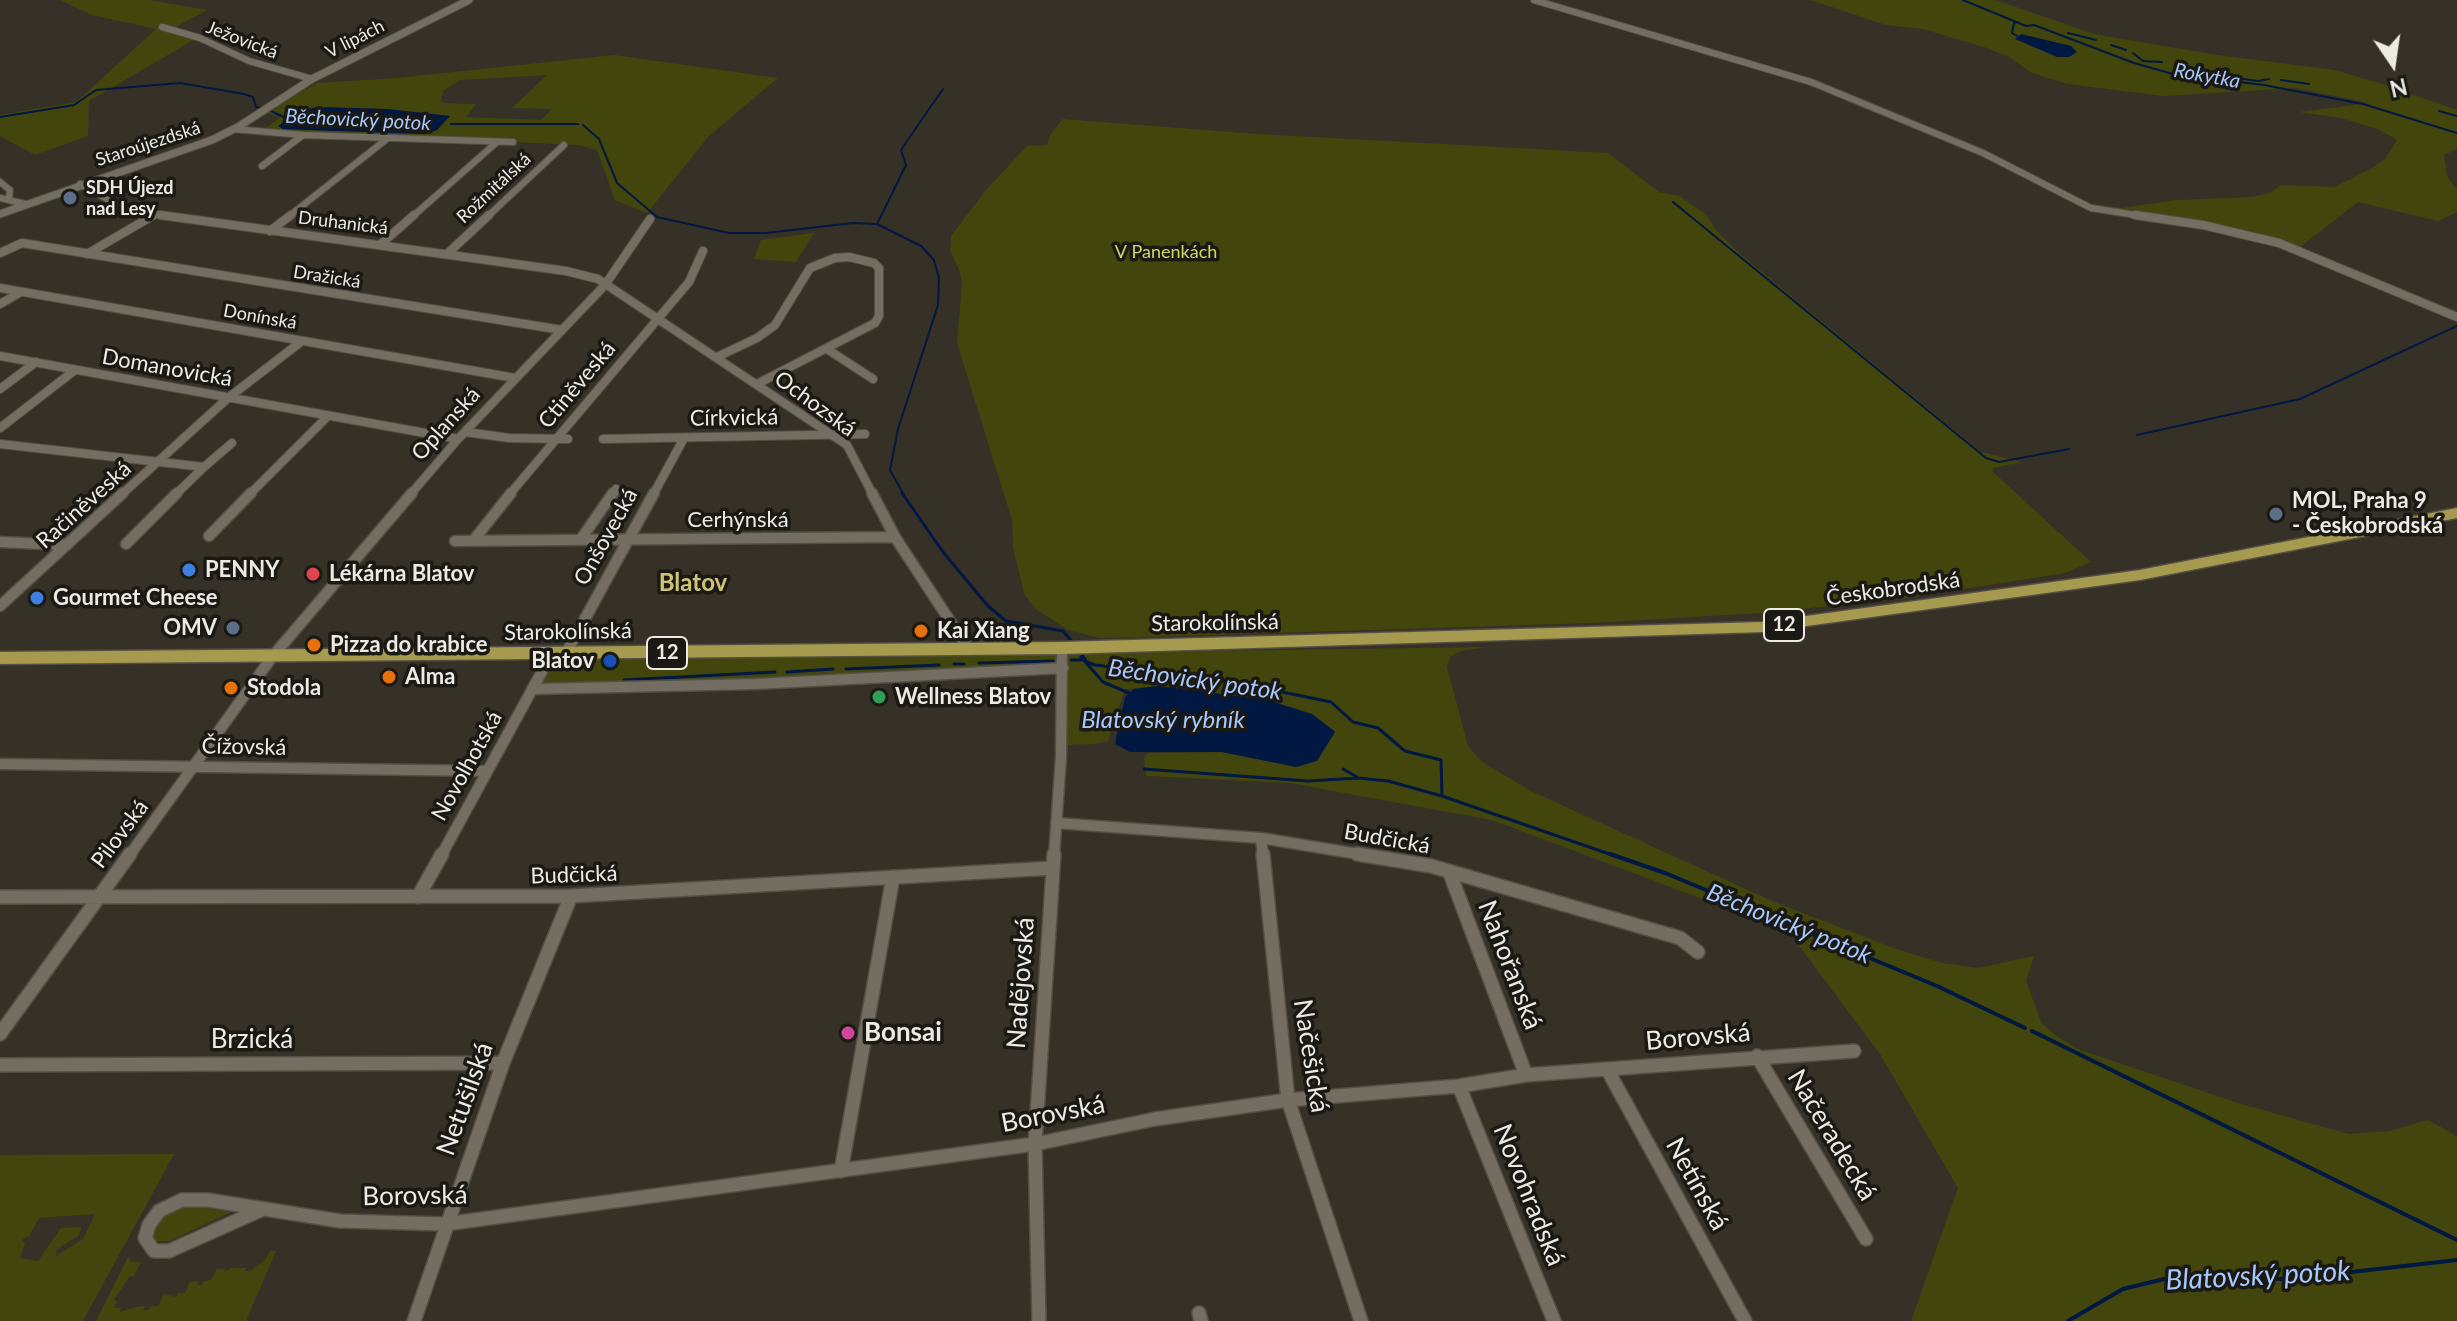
<!DOCTYPE html>
<meta charset="utf-8">
<style>
body{margin:0}
#map{position:relative;width:2457px;height:1321px;overflow:hidden;background:#363126;font-family:Lato,sans-serif}
canvas{display:block}
.north{position:absolute;left:2353px;top:24px;width:80px;height:80px;-webkit-text-stroke:6px #1b1914;paint-order:stroke;rotate:167deg;font-size:22px;font-weight:700;line-height:32px;text-align:center;color:#eceae2}
.north::after{content:'';display:block;margin:auto;width:28px;height:36px;background:#eceae2;clip-path:polygon(50% 0,100% 100%,50% 72%,0 100%)}
</style>
<div id="map">
<canvas width="2457" height="1321"></canvas>
<div class="north">N</div>
</div>
<script>
const ctx = document.querySelector('canvas').getContext('2d');
ctx.lineJoin = 'round';
function fillPath(path, color) {
  ctx.fillStyle = color;
  ctx.fill(path, 'evenodd');
}
function poly(rows) {
  const path = new Path2D();
  for (const r of rows) {
    path.moveTo(r[0], r[1]);
    for (let i = 2; i < r.length; i += 2) path.lineTo(r[i], r[i + 1]);
  }
  return path;
}
function stroke(path, color, width, dash) {
  ctx.strokeStyle = color;
  ctx.lineWidth = width;
  ctx.lineCap = dash ? 'butt' : 'round';
  ctx.setLineDash(dash || []);
  ctx.stroke(path);
}
function write(font, color, halo, rows, align = 'center') {
  ctx.font = font + ' Lato,sans-serif';
  ctx.lineWidth = 7;
  ctx.setLineDash([]);
  ctx.textBaseline = 'middle';
  ctx.strokeStyle = halo;
  ctx.fillStyle = color;
  for (const [text, x, y, turn = 0] of rows) {
    ctx.save();
    ctx.translate(x, y);
    ctx.rotate((+turn || 0) * Math.PI / 180);
    ctx.textAlign = isNaN(turn) ? turn : align;
    if (halo) ctx.strokeText(text, 0, 0);
    ctx.fillText(text, 0, 0);
    ctx.restore();
  }
}
fillPath(poly([
 [60,0,149,0,207,10,174,28,197,38,89,101,88,136,35,155,0,136,0,115,76,102,156,29,92,15],
 [1811,0,1996,0,2094,34,2217,55,2335,70,2382,84,2457,110,2457,149,2444,155,2447,176,2457,190,2457,212,2438,221,2358,202,2300,247,2236,229,2104,209,2084,203,2062,189,2091,204,2122,208,2175,200,2252,197,2269,193,2282,185,2335,187,2374,167,2386,158,2397,140,2378,129,2341,118,2299,112,2370,103,2295,88,2164,96,2068,84,2032,73,2011,58,1987,48,1923,29,1886,25],
 [614,55,778,78,709,136,647,213,615,200,597,150,578,145,263,130,282,116,264,113,317,83,397,78],
 [547,75,512,108,552,109,541,120,466,117,476,104,444,103,441,100,444,90,460,80],
 [318,107,387,109,450,116,437,130,425,134,283,129,299,111],
 [1063,119,1258,134,1608,153,1659,192,1679,196,1707,215,1715,229,1740,254,1981,452,2022,462,1993,468,1992,471,2091,562,2065,573,1901,599,1760,613,1592,623,1146,637,1100,638,1068,630,1036,609,1025,596,1013,548,1012,520,957,343,962,285,960,272,950,250,951,236,986,190,1027,146,1047,145,1050,135],
 [814,233,796,262,754,259,761,240],
 [1487,647,1461,651,1450,657,1447,667,1468,746,1482,762,1533,792,1772,901,1896,949,1942,963,1978,968,2034,956,2026,981,2041,1022,2055,1035,2080,1050,2241,1104,2349,1134,2389,1131,2428,1120,2457,1136,2457,1321,1911,1321,1958,1188,1880,1054,1788,931,1492,820,1290,783,1146,776,1144,757,1149,753,1222,752,1261,760,1317,761,1335,731,1312,714,1267,700,1158,686,1125,689,1108,741,1095,744,1064,745,1068,653],
 [1062,648,1063,668,532,689,551,655],
 [174,1154,83,1321,0,1321,0,1155],
 [95,1214,83,1239,56,1256,56,1250,78,1236,82,1227,61,1228,38,1261,20,1258,25,1244,22,1240,30,1235,39,1218],
 [188,1205,231,1212,170,1241,155,1241,152,1231,167,1210],
 [270,1251,276,1251,246,1321,96,1321,128,1257,131,1262,141,1262,134,1276,129,1277,114,1300,117,1301,114,1308,121,1308,120,1312,136,1307,145,1306,143,1310,149,1310,151,1306,158,1306,164,1294,176,1297,178,1293,185,1293,190,1282,198,1281,197,1285,202,1285,204,1281,211,1280,217,1269,225,1269,224,1272,231,1268,246,1268,245,1271,250,1271,265,1260]
]), '#42460c');
fillPath(poly([
 [2021,34,2071,46,2077,52,2069,57,2057,57,2015,39],
 [318,107,387,109,450,116,437,130,425,134,283,129,278,126,299,111],
 [1158,686,1267,700,1312,714,1335,732,1317,761,1296,767,1222,752,1130,752,1115,744,1125,697,1134,689]
]), '#011842');
stroke(poly([
 [1963,0,2026,26,2034,25,2134,63,2173,74,2264,85,2363,104,2457,133],
 [2068,33,2096,40],
 [2017,36,2012,33,2014,23,2018,22],
 [2111,45,2126,50],
 [2133,53,2143,61,2162,62],
 [2185,66,2192,71,2215,75,2258,81,2269,79],
 [2281,80,2309,84],
 [934,102,943,89],
 [269,110,290,120],
 [2439,111,2457,116],
 [0,117,74,105,96,90,180,83,244,94,253,97,256,107,261,108],
 [451,124,578,124],
 [583,125,599,139,617,183,657,217,729,233,766,233,853,223,877,224,921,246,934,260,939,278,938,305,898,429,890,470,904,495],
 [1673,202,1986,458,1999,462,2069,449],
 [878,222,906,165,901,150,933,103],
 [2137,435,2300,399,2457,326]
]), '#011842', 2);
stroke(poly([
 [902,493,943,552,988,606,1006,621,1063,631,1073,643],
 [1080,652,1087,662,1095,665,1228,681,1331,702,1353,722,1378,728,1405,751,1441,760,1442,796,1615,856],
 [1081,657,1103,682,1129,693],
 [1071,660,1082,660],
 [979,663,1053,661],
 [954,664,964,664],
 [846,669,939,665],
 [787,672,833,669],
 [624,680,775,672],
 [1144,769,1308,781,1358,778,1388,781,1442,796],
 [1343,769,1357,777]
]), '#011842', 3);
stroke(poly([
 [1610,854,1665,873,1937,986,2025,1028],
 [2032,1031,2457,1240],
 [2068,1321,2123,1289,2164,1279,2290,1279,2457,1260]
]), '#011842', 4);
const minorFar3 = poly([
 [1534,0,1811,82,1983,153,2091,208,2148,217],
 [162,27,200,38,249,61,312,79],
 [233,129,303,135,513,142],
 [262,166,303,135],
 [0,182,10,190,9,198],
 [80,184,127,210,175,217],
 [0,198,25,204],
 [151,217,155,214],
 [288,217,388,138],
 [412,217,497,142],
 [487,217,564,145]
]);
const minorFar2 = poly([
 [160,215,566,271,598,279,847,445,873,495],
 [2135,215,2203,225,2279,243,2457,317],
 [270,231,291,215],
 [381,244,414,215],
 [0,253,22,243,562,330],
 [87,254,154,215],
 [447,254,489,215],
 [0,288,515,378],
 [0,304,21,292],
 [827,349,873,379],
 [0,356,458,439],
 [717,357,757,338,775,325,810,268,835,258,849,257,874,263,879,268,879,316,875,323,757,384],
 [0,389,36,362],
 [0,428,75,370],
 [465,432,509,438,568,439],
 [603,439,865,434],
 [0,444,204,467,232,443],
 [121,495,228,398,302,341],
 [175,495,204,467],
 [249,495,328,416],
 [410,495,458,439,605,285,650,219],
 [509,495,689,282,703,251],
 [612,495,616,489],
 [653,495,684,438]
]);
const minorFar1 = poly([
 [872,493,895,537,969,650],
 [209,536,251,493],
 [581,539,613,493],
 [455,541,895,537],
 [473,541,511,493],
 [0,542,67,545],
 [126,544,177,493],
 [0,606,123,493],
 [565,655,654,493],
 [532,689,755,684,1063,668],
 [0,764,487,771],
 [1056,823,1261,838,1370,856],
 [1261,838,1263,856],
 [129,856,272,657,412,493],
 [441,856,551,655],
 [1054,856,1061,757,1062,648]
]);
const minor = poly([
 [1263,854,1288,1100,1361,1321],
 [1357,854,1431,866,1680,938,1698,952],
 [1449,871,1526,1075],
 [0,897,571,896,1053,868],
 [418,897,442,854],
 [0,1034,130,854],
 [1757,1056,1866,1239],
 [0,1065,503,1063],
 [1607,1069,1745,1321],
 [1459,1086,1554,1321],
 [841,1171,893,877],
 [263,1209,169,1251,154,1251,145,1238,149,1225,159,1211,182,1200,208,1200,340,1221,445,1224,1035,1144,1155,1119,1288,1100,1459,1086,1526,1075,1854,1051],
 [1199,1313,1201,1321],
 [414,1321,503,1063,571,896],
 [1039,1321,1035,1144,1054,854]
]);
const tertiary = poly([
 [0,214,212,140,238,127,312,79,469,0]
]);
const primary = poly([
 [2457,508,2457,518,2140,580,1763,632,1062,654,0,664,0,652,1062,642,1763,622,2140,570,2457,508]
]);
stroke(minorFar3, '#534f45', 8);
stroke(minorFar2, '#534f45', 10);
stroke(minorFar1, '#534f45', 13);
stroke(minor, '#534f45', 16);
stroke(tertiary, '#534f45', 9);
stroke(primary, '#534f45', 3);
stroke(minorFar3, '#736e61', 6);
stroke(minorFar2, '#736e61', 8);
stroke(minorFar1, '#736e61', 10);
stroke(minor, '#736e61', 13);
stroke(tertiary, '#736e61', 7);
fillPath(primary, '#a59a4e');
for (const [x, y, r, color] of [
 [70,198,8,"#5c6f8a"],
 [2276,514,8,"#5c6f8a"],
 [189,570,8,"#3f7fe0"],
 [313,574,8,"#e0444e"],
 [37,598,8,"#3f7fe0"],
 [233,628,8,"#5c6f8a"],
 [921,631,8,"#e8710a"],
 [314,645,8,"#e8710a"],
 [610,661,8,"#1a4fb4"],
 [389,677,8,"#e8710a"],
 [231,688,8,"#e8710a"],
 [879,697,8,"#2e9e5b"],
 [848,1033,8,"#d1479c"]
]) {
  const dot = new Path2D();
  dot.arc(x, y, r, 0, 2 * Math.PI);
  ctx.fillStyle = color;
  ctx.fill(dot);
  stroke(dot, '#1b1914', 3);
}
write('18px', '#eceae2', '#1b1914', [
 ["V lipách",355,39,-27],
 ["Ježovická",242,40,21],
 ["Staroújezdská",148,144,-18],
 ["Rožmitálská",494,188,-43],
 ["Druhanická",343,223,7],
 ["Dražická",327,277,9],
 ["Donínská",260,317,10]
]);
write('bold 18px', '#eceae2', '#1b1914', [
 ["SDH Újezd",86,188],
 ["nad Lesy",86,209]
], 'left');
write('18px', '#ced867', '#1b1914', [
 ["V Panenkách",1166,252]
]);
write('italic 20px', '#a6c8fc', '#1b1914', [
 ["Rokytka",2207,76,10],
 ["Běchovický potok",358,120,3]
]);
for (const [x, y, w] of [
 [1784,625,40],
 [667,653,40]
]) {
  const box = new Path2D();
  box.roundRect(x - w / 2, y - 16, w, 32, 6);
  ctx.fillStyle = '#1b1914';
  ctx.fill(box);
  stroke(box, '#eceae2', 2);
}
write('bold 20px', '#eceae2', null, [
 ["12",1784,625],
 ["12",667,653]
]);
write('22px', '#eceae2', '#1b1914', [
 ["Domanovická",167,368,10],
 ["Ctiněveská",577,385,-50],
 ["Ochozská",815,404,36],
 ["Církvická",734,418,-1],
 ["Oplanská",446,424,-48],
 ["Račiněveská",84,505,-42],
 ["Cerhýnská",738,520],
 ["Onšovecká",606,537,-61],
 ["Českobrodská",1893,589,-8],
 ["Starokolínská",1215,623,-1],
 ["Starokolínská",568,632,-1],
 ["Čížovská",244,747,1],
 ["Novolhotská",467,766,-61],
 ["Pilovská",120,834,-53],
 ["Budčická",1387,839,10],
 ["Budčická",574,875,-2]
]);
write('bold 22px', '#eceae2', '#1b1914', [
 ["MOL, Praha 9",2292,501],
 ["- Českobrodská",2292,526],
 ["PENNY",205,570],
 ["Lékárna Blatov",329,574],
 ["Gourmet Cheese",53,598],
 ["OMV",217,628,"right"],
 ["Kai Xiang",937,631],
 ["Pizza do krabice",330,645],
 ["Blatov",594,661,"right"],
 ["Alma",405,677],
 ["Stodola",247,688],
 ["Wellness Blatov",895,697]
], 'left');
write('bold 24px', '#cfc476', '#1b1914', [
 ["Blatov",693,583]
]);
write('italic 24px', '#a6c8fc', '#1b1914', [
 ["Běchovický potok",1195,680,8],
 ["Blatovský rybník",1163,720],
 ["Běchovický potok",1789,924,22]
]);
write('26px', '#eceae2', '#1b1914', [
 ["Nahořanská",1510,965,69],
 ["Nadějovská",1021,983,-86],
 ["Borovská",1698,1037,-5],
 ["Brzická",252,1040],
 ["Načešická",1311,1056,81],
 ["Netušilská",465,1099,-70],
 ["Borovská",1053,1114,-11],
 ["Načeradecká",1832,1135,59],
 ["Netínská",1697,1184,61],
 ["Novohradská",1529,1195,68],
 ["Borovská",415,1196,-1]
]);
write('bold 26px', '#eceae2', '#1b1914', [
 ["Bonsai",864,1033]
], 'left');
write('italic 28px', '#a6c8fc', '#1b1914', [
 ["Blatovský potok",2258,1276,-3]
]);
</script>
